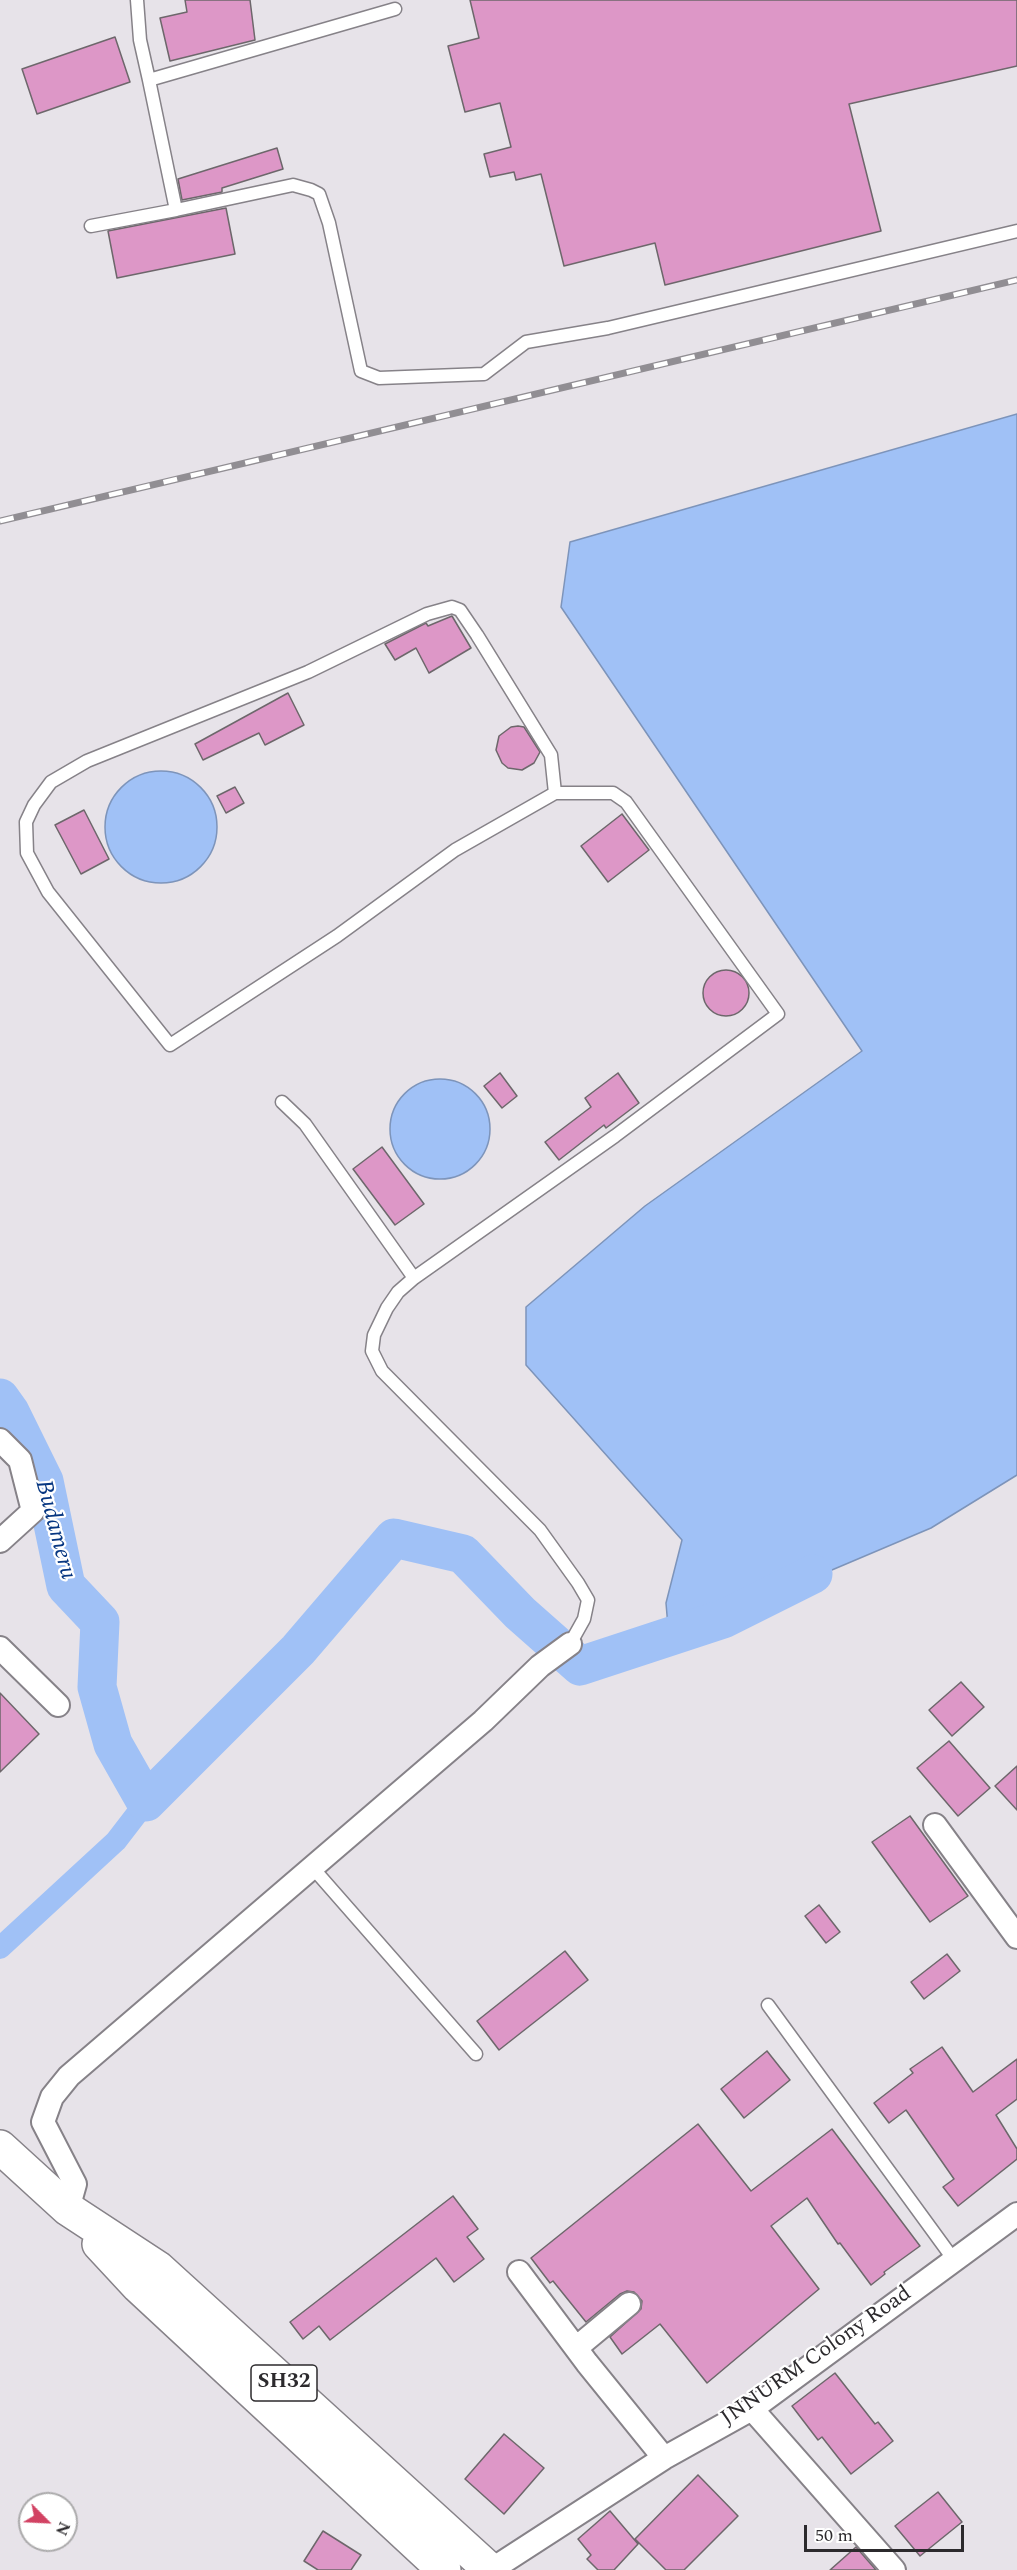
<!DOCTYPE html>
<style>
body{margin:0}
#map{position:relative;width:1017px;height:2570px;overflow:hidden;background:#e7e3e9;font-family:Spectral,serif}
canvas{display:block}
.north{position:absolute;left:18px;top:2492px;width:60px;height:60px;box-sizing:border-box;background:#fff;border:2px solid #abaaab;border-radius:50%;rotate:114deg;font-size:16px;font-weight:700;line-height:24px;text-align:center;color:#2c2a2d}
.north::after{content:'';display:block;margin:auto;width:21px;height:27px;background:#d24263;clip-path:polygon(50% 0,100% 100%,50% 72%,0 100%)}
.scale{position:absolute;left:804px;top:2525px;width:160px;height:27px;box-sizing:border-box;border:3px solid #2c2a2d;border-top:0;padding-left:8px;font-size:18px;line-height:21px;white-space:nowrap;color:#2c2a2d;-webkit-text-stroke:4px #fff;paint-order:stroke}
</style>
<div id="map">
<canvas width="1017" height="2570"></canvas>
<div class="north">N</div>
<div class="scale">50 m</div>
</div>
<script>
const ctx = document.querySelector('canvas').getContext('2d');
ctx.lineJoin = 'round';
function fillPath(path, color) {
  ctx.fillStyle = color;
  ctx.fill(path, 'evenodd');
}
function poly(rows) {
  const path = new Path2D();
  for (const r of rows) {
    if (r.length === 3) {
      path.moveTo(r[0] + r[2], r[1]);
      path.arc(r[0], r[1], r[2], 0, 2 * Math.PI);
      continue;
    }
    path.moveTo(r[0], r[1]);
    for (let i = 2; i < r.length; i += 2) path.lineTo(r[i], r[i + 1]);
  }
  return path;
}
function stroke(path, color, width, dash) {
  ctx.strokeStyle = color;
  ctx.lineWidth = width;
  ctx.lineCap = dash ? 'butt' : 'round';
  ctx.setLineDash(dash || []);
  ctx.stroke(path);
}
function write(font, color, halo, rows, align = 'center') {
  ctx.font = font + ' Spectral,serif';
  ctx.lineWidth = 4.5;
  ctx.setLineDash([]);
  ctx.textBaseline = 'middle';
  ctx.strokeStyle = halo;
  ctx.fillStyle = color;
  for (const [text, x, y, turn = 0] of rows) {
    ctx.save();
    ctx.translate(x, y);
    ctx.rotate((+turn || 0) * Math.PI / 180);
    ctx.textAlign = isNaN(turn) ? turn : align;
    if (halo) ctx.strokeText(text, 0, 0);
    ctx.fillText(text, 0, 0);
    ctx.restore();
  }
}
const water = poly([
 [1017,414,1017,1475,931,1528,669,1639,666,1603,682,1540,526,1365,526,1307,645,1206,862,1051,561,607,570,542,1017,414],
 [161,827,56],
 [440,1129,50]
]);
fillPath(water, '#a0c1f6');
stroke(water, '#7d94ba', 1.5);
stroke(poly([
 [0,1948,116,1841,146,1802]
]), '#a0c1f6', 22);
stroke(poly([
 [0,1398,10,1412,44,1481,66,1586,100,1622,97,1687,113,1744,146,1802,298,1650,394,1538,463,1554,520,1613,580,1666,723,1619,813,1574]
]), '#a0c1f6', 39);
const building = poly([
 [185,0,250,0,255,40,170,61,160,18,187,12,185,0],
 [470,0,1017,0,1017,66,849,104,881,231,665,285,655,243,564,266,541,174,516,180,514,172,490,177,484,154,511,147,500,103,465,112,448,46,479,38,470,0],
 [115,37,130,82,37,114,22,69,115,37],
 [277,148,283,169,222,188,222,192,182,200,178,179,277,148],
 [226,208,235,254,117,278,108,231,226,208],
 [452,616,471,648,429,673,416,648,395,660,385,644,426,623,428,626,452,616],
 [288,693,304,725,265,745,259,733,203,760,195,744,288,693],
 [518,726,524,727,540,752,534,763,522,770,508,768,502,763,496,750,499,736,511,727,518,726],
 [235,787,244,803,226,813,217,796,235,787],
 [84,810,109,859,81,874,55,825,84,810],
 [622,814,649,850,608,882,581,846,622,814],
 [726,993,23],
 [500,1073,517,1096,502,1108,484,1086,500,1073],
 [618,1073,639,1103,606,1128,604,1125,559,1160,545,1142,591,1107,585,1098,618,1073],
 [382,1147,424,1204,395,1225,353,1169,382,1147],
 [961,1682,984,1707,952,1736,929,1710,961,1682],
 [0,1693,39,1734,0,1772,0,1693],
 [949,1741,990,1788,958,1816,917,1768,949,1741],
 [1017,1766,1017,1810,995,1786,1017,1766],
 [910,1816,968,1896,930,1922,872,1842,910,1816],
 [819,1905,840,1932,826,1943,805,1916,819,1905],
 [565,1951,588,1980,499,2050,477,2021,565,1951],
 [947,1954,960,1971,924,1999,911,1982,947,1954],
 [942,2047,973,2092,1017,2059,1017,2099,996,2115,1017,2149,1017,2159,958,2206,943,2187,954,2179,906,2110,889,2123,874,2103,913,2073,910,2069,942,2047],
 [767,2051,790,2080,744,2118,721,2089,767,2051],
 [698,2124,751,2191,832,2129,920,2246,884,2272,885,2274,871,2285,840,2243,838,2244,807,2198,771,2226,819,2289,707,2383,660,2324,622,2354,610,2337,641,2309,642,2301,634,2292,627,2291,620,2294,586,2322,553,2281,550,2283,531,2258,698,2124],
 [453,2196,478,2229,467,2237,484,2259,454,2282,436,2258,330,2340,319,2326,303,2339,290,2322,453,2196],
 [835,2373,875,2424,878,2422,893,2441,851,2474,822,2437,818,2440,792,2406,835,2373],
 [504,2434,544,2468,504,2514,465,2479,504,2434],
 [698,2475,738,2516,684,2570,666,2570,635,2539,698,2475],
 [938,2492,962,2522,920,2556,895,2526,938,2492],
 [610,2511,638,2544,614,2570,598,2570,587,2559,591,2555,578,2539,610,2511],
 [323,2531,361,2555,351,2570,318,2570,304,2561,323,2531],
 [856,2547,876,2570,830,2570,856,2547]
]);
fillPath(building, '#dd97c7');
stroke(building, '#6d676b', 1.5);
const service = poly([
 [137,0,140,40,149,80,395,9],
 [149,80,176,210,293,185,311,190,319,194,329,223,361,371,379,378,484,374,526,342,608,328,1017,231],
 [91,226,176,210],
 [282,1102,305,1124,414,1278,398,1292,387,1308,374,1335,372,1351,382,1371,540,1530,578,1583,588,1600,584,1619,570,1644],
 [414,1278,615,1136,778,1014,626,802,613,793,555,793,455,850,337,936,170,1045,48,892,27,853,26,822,34,805,51,782,87,761,308,672,427,614,452,607,460,610,477,635,551,755,555,793],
 [312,1867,476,2054],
 [768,2005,954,2260]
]);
const minor = poly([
 [0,1440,20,1460,33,1511,0,1541],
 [0,1648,58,1705],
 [935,1825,1017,1937],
 [68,2209,75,2184,43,2122,52,2097,69,2076,483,1721,540,1666,570,1644],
 [519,2272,587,2363,664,2458],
 [576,2348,629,2304],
 [752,2409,894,2570],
 [491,2570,664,2458,752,2409,1017,2214]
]);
const primary = poly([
 [0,2147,68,2209,158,2268,490,2570],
 [99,2244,138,2286,444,2570]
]);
stroke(service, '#868288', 15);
stroke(minor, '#868288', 26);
stroke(primary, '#868288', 36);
stroke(service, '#fff', 12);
stroke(minor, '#fff', 22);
stroke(primary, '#fff', 33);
const rail = poly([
 [0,521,1017,280]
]);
stroke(rail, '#918e93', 7);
stroke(rail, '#fff', 4.5, [14]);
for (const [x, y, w] of [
 [284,2383,66]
]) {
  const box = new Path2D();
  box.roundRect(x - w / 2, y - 18, w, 36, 4.5);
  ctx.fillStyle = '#fff';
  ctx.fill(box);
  stroke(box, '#2c2a2d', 1.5);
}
write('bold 21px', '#2c2a2d', null, [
 ["SH32",284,2383]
]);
write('22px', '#2c2a2d', '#fff', [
 ["JNNURM Colony Road",817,2357,-35]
]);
write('italic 24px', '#063681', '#fff', [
 ["Budameru",54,1530,75]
]);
</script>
